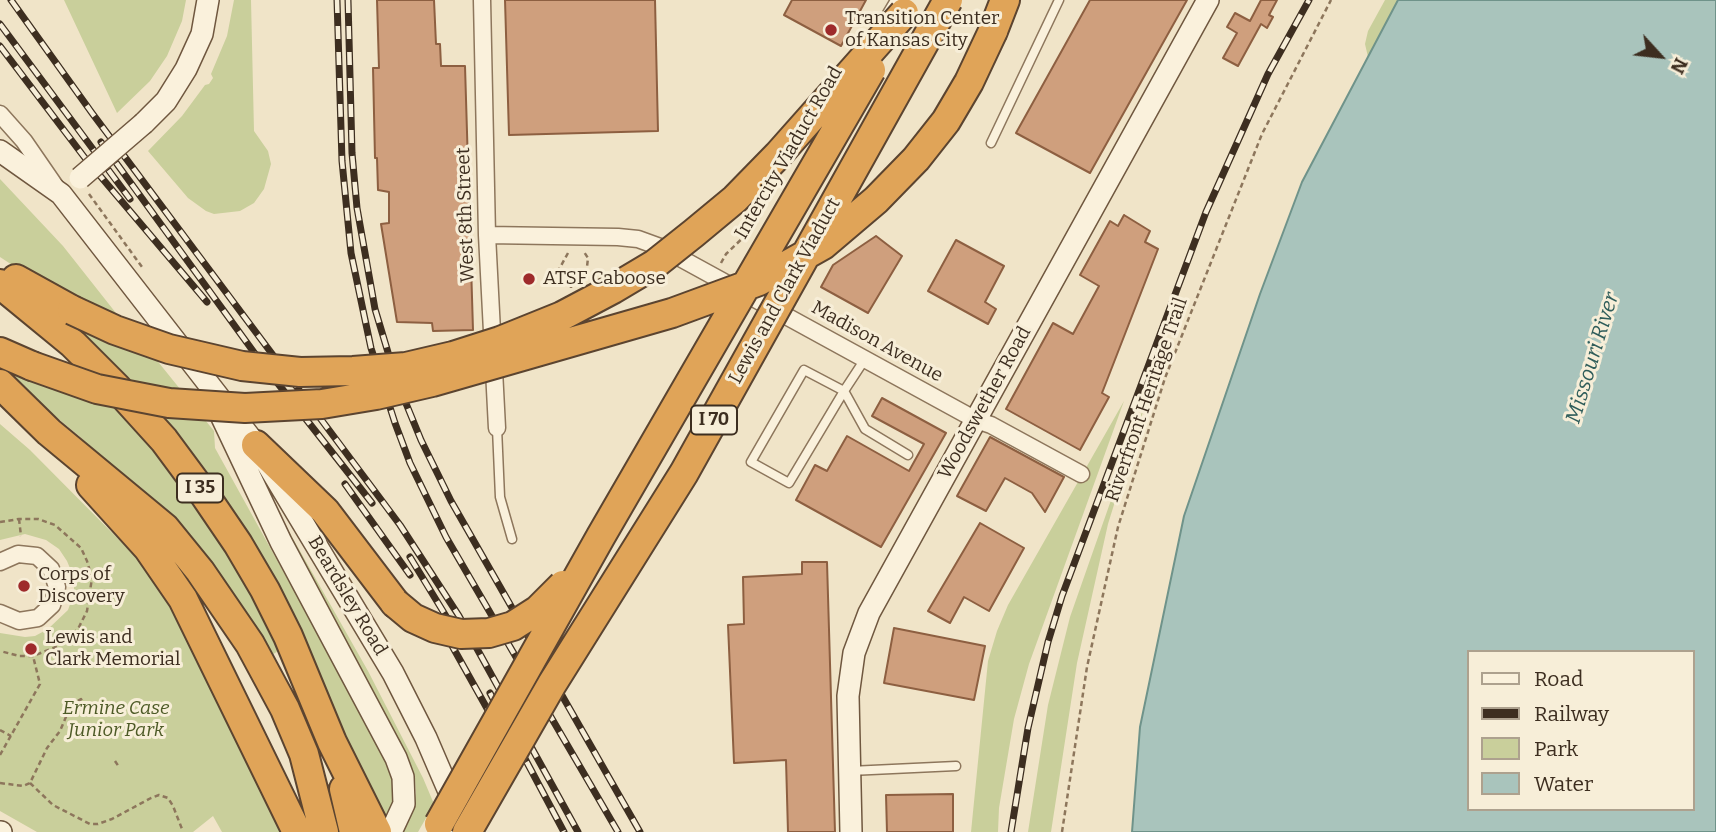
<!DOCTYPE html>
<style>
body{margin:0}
#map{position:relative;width:1716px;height:832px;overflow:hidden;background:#f0e4c8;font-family:Bitter,serif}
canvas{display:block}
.legend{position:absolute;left:1467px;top:650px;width:228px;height:161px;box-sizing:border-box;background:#f7eed8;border:2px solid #ada18e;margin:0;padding:9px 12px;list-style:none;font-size:21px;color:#3d2e20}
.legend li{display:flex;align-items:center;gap:14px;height:35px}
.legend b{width:35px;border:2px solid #ada18e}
.north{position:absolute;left:1625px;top:21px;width:70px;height:70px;-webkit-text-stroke:5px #f7eed8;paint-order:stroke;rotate:117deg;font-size:19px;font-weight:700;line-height:28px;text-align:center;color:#3d2e20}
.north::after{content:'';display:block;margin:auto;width:24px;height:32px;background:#3d2e20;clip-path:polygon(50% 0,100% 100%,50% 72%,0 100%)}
</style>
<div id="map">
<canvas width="1716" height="832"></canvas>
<ul class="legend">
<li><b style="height:9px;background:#faf1dc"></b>Road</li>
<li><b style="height:9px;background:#3d2e20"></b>Railway</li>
<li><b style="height:19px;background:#c9cf9b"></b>Park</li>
<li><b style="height:19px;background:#a9c4bc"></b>Water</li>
</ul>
<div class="north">N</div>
</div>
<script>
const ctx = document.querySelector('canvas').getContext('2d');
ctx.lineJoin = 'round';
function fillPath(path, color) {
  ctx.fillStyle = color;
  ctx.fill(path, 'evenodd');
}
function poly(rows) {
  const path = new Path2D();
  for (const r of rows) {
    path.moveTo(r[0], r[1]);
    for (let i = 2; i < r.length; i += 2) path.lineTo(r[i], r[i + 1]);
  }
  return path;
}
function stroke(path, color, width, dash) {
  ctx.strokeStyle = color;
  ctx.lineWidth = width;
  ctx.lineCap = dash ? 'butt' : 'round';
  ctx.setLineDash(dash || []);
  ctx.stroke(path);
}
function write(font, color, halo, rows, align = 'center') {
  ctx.font = font + ' Bitter,serif';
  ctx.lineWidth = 6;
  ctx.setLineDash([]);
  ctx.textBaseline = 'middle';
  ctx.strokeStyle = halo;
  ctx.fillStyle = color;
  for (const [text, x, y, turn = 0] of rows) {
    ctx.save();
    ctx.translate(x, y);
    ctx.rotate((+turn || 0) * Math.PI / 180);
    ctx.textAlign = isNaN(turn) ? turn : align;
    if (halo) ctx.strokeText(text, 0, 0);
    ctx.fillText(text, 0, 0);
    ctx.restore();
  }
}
fillPath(poly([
 [64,0,186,0,182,21,167,56,150,81,117,113],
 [234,0,251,0,254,131,268,151,271,164,264,189,254,203,240,211,214,214,206,211,188,198,148,151,182,116,205,85,209,84,213,78,211,74,227,36],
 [1385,0,1398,0,1368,57,1365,44,1368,31],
 [0,179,63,246,127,327,38,282,0,257],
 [74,321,155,358,214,431,215,448,392,768,396,798,389,817,375,811,309,657,69,327],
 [14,369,83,399,115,408,150,447,213,533,246,582,280,650,270,656,138,493,79,436,8,377],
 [1150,389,1108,524,1077,663,1051,832,1028,832,1048,705,1070,617],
 [1124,401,1029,664,1014,719,999,808,998,832,971,832,988,661,997,631,1008,605],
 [0,424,30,450,146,567,175,608,290,832,222,832,213,816,193,832,37,832,0,811,0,633,25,637,35,636,48,629,68,610,74,593,74,578,67,561,59,549,46,540,25,534,0,540],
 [262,484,368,671,423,778,434,804,418,832,403,832,412,813,416,793,415,779,410,763,310,581]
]), '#c9cf9b');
const water = poly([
 [1398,0,1716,0,1716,832,1132,832,1140,727,1184,516,1260,294,1302,182,1398,0],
 [1469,652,1693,652,1693,809,1469,809,1469,652]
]);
fillPath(water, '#a9c4bc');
stroke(water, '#6f938a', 2);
const building = poly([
 [377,0,434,0,436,44,440,44,441,66,465,66,473,330,433,331,432,323,397,322,381,224,389,223,389,192,378,190,377,158,375,158,373,68,379,68,377,0],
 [505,0,655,0,658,131,509,135,505,0],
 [792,0,866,0,841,46,784,15,792,0],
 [1090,0,1187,0,1090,173,1016,133,1090,0],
 [1261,0,1277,0,1269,15,1273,17,1267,28,1261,24,1238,66,1223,58,1237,33,1227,27,1235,13,1250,21,1261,0],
 [1124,215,1150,231,1145,242,1158,249,1102,393,1109,397,1080,450,1006,409,1053,323,1073,334,1099,286,1080,275,1110,221,1118,226,1124,215],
 [876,236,902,256,868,313,821,287,833,265,876,236],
 [956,240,1004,266,985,302,996,309,988,324,928,291,956,240],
 [882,398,946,433,881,547,796,500,815,465,827,471,847,436,909,471,924,444,872,416,882,398],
 [990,437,1064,477,1045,512,1032,493,1005,478,986,511,957,496,990,437],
 [980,523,1024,548,989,611,964,597,950,623,928,611,980,523],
 [802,562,827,562,835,832,788,832,786,760,734,763,728,625,744,624,743,577,802,574,802,562],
 [894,628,985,646,974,700,884,683,894,628],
 [953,794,953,832,887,832,886,795,953,794]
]);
fillPath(building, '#cf9f7d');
stroke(building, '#8d5f41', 2);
const lane = poly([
 [886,15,895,0],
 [991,143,1059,0],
 [865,359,844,391,804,370,751,462,789,483,844,391,865,429,908,455],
 [497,428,500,497,512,539],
 [850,771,956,766]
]);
const street = poly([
 [482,0,487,235,497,428],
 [0,114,24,141,55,186],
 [487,235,618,237,638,239,660,247,976,420,991,425,1081,474],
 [0,562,18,554,37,556,51,569,57,587,52,605,38,618,19,621,0,613]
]);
const secondary = poly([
 [144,123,166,101,186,69,202,34,208,0],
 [0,151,61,194,256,445,393,673,426,738,457,810],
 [219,411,281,542,396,758,403,777,404,804,391,832],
 [0,832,1,832],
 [851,832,848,696,854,653,869,613,1208,0]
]);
const highway = poly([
 [993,31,1005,0],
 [16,279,72,310],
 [0,284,73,344,116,387,164,440,204,494,238,544,265,590,288,636,332,742,377,832],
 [0,352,32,366],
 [0,384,49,432,165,528,200,571,250,644,285,709,304,754,324,832],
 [256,445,325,511,395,603],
 [91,485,148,548,183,599,297,832],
 [344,789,354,832]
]);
stroke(lane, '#8d765c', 11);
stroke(street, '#8d765c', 19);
stroke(secondary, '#6f573f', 24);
stroke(highway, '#5b4430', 32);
stroke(poly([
 [89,194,142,267],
 [568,253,557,273,560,280,571,284,571,288],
 [721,263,726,254,750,231,770,195],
 [580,281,587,267,588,258,584,252],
 [19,519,21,536],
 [0,522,19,519,38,519,55,525,81,548,87,561,92,578,87,611,79,627,69,639,56,647,33,656,19,656,0,651],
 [71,573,88,569],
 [46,629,56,647],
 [0,730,11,736],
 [100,733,103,739],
 [0,755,40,684,33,656],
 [115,761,119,767],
 [0,783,23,786,30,783,47,748,60,731,71,705,81,699,85,706],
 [30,783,53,805,90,824,98,824,112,819,151,798,159,795,168,798,173,806,182,829],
 [1062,832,1087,667,1118,527,1165,378,1262,134,1331,0]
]), '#8d765c', 2.5, [5, 3.5]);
stroke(lane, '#faf1dc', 8);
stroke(street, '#faf1dc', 16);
stroke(secondary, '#faf1dc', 21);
stroke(highway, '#e0a458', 28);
const rail = poly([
 [11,0,92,113,400,525,459,616,578,832],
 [337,0,342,161,351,253,371,348,395,423,410,463,446,537,618,832],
 [348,0,352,153,357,208,375,309,396,379,421,440,451,501,640,832],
 [0,24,130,199],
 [0,46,85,158,207,302],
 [101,142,261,362,372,503],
 [345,484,410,575],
 [410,557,452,626],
 [436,617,489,712],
 [490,693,564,832],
 [1011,832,1028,728,1048,642,1062,596,1206,212,1268,74,1309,0]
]);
stroke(rail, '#3d2e20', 7);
stroke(rail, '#f7eed8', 4.5, [13]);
const secondaryBridge = poly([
 [80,178,144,123]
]);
const highwayBridge = poly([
 [72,310,115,330,169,349,242,366,300,372,353,371,406,367,453,356,500,341,562,316,613,289,655,264,694,233,735,199,778,155,904,13],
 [32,366,97,389,169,403,245,408,322,404,376,395,432,382,672,313,759,281,823,245,876,200,916,159,946,121,969,82,993,31],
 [395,603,413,618,435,628,461,634,489,633,513,626,538,610,563,585],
 [439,824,601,536,871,70],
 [467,832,552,684,684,473,948,0]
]);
stroke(secondaryBridge, '#6f573f', 24, []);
stroke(highwayBridge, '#5b4430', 32, []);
stroke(secondaryBridge, '#faf1dc', 21);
stroke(highwayBridge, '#e0a458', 28);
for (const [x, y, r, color] of [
 [831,30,7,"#9e2a2b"],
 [529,279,7,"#9e2a2b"],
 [24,586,7,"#9e2a2b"],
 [31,649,7,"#9e2a2b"]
]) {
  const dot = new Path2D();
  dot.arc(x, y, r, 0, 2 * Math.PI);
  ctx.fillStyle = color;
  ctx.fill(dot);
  stroke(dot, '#f7eed8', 2.5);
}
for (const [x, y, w] of [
 [714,420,46],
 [200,488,46]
]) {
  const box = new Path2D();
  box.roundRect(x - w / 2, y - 14.5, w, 29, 5);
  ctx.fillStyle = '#f7eed8';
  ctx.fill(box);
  stroke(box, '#3d2e20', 2);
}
write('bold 18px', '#3d2e20', null, [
 ["I 70",714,420],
 ["I 35",200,488]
]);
write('19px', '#3d2e20', '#f7eed8', [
 ["Transition Center",845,19],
 ["of Kansas City",845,41],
 ["ATSF Caboose",543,279],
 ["Corps of",38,575],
 ["Discovery",38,597],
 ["Lewis and",45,638],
 ["Clark Memorial",45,660]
], 'left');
write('19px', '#3d2e20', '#f7eed8', [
 ["Intercity Viaduct Road",789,153,-60],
 ["West 8th Street",466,215,-92],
 ["Lewis and Clark Viaduct",785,291,-61],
 ["Madison Avenue",877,342,29],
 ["Riverfront Heritage Trail",1147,400,-71],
 ["Woodswether Road",985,403,-61],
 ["Beardsley Road",347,596,59]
]);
write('italic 19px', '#4d5a26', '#f7eed8', [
 ["Ermine Case",116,709],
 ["Junior Park",116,731]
]);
write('italic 21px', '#2f5d5a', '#f7eed8', [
 ["Missouri River",1593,358,-73]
]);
</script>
